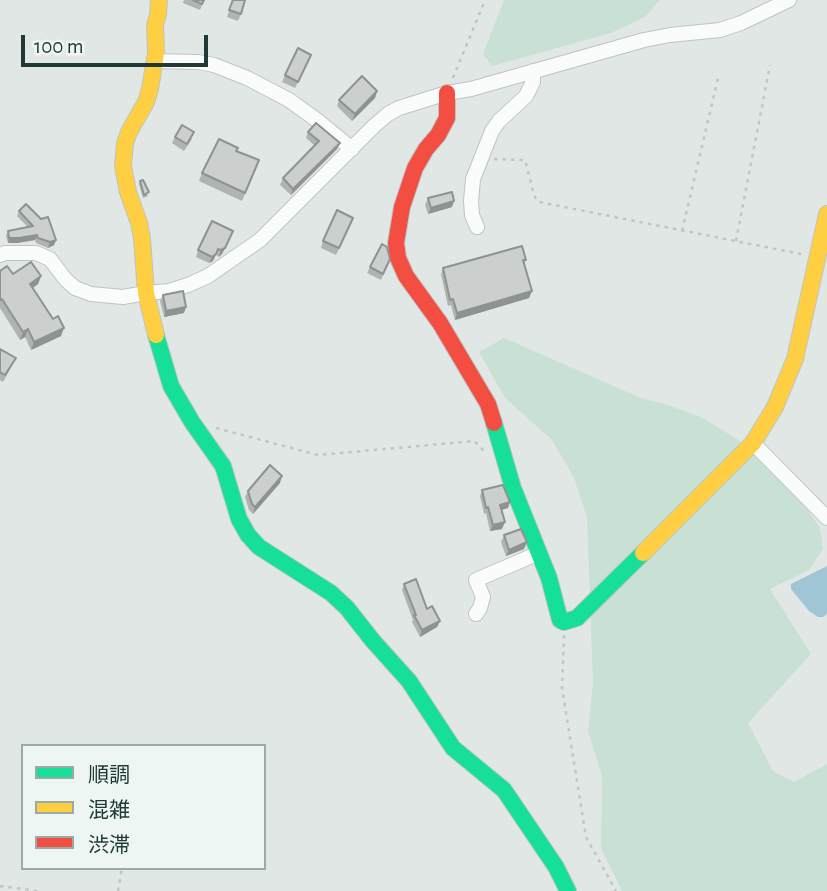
<!DOCTYPE html>
<meta charset="utf-8">
<style>
body{margin:0}
#map{position:relative;width:827px;height:891px;overflow:hidden;background:#e1e7e5;font-family:"Alegreya Sans","Noto Sans JP",sans-serif}
canvas{display:block}
.legend{position:absolute;left:21px;top:744px;width:245px;height:126px;box-sizing:border-box;background:#eef6f4;border:2px solid #9baaa8;margin:0;padding:9px 12px;list-style:none;font-size:21px;color:#1f3937}
.legend li{display:flex;align-items:center;gap:14px;height:35px}
.legend b{width:35px;border:2px solid #9baaa8}
.scale{position:absolute;left:21px;top:35px;width:187px;height:32px;box-sizing:border-box;border:4px solid #1f3937;border-top:0;padding-left:9px;font-size:21px;line-height:24px;white-space:nowrap;color:#1f3937;-webkit-text-stroke:5px #eef6f4;paint-order:stroke}
</style>
<div id="map">
<canvas width="827" height="891"></canvas>
<ul class="legend">
<li><b style="height:9px;background:#16e098"></b>順調</li>
<li><b style="height:9px;background:#ffcf43"></b>混雑</li>
<li><b style="height:9px;background:#f24e42"></b>渋滞</li>
</ul>
<div class="scale">100 m</div>
</div>
<script>
const ctx = document.querySelector('canvas').getContext('2d');
ctx.lineJoin = 'round';
function fillPath(path, color) {
  ctx.fillStyle = color;
  ctx.fill(path, 'evenodd');
}
function poly(rows) {
  const path = new Path2D();
  for (const r of rows) {
    path.moveTo(r[0], r[1]);
    for (let i = 2; i < r.length; i += 2) path.lineTo(r[i], r[i + 1]);
  }
  return path;
}
function stroke(path, color, width, dash) {
  ctx.strokeStyle = color;
  ctx.lineWidth = width;
  ctx.lineCap = dash ? 'butt' : 'round';
  ctx.setLineDash(dash || []);
  ctx.stroke(path);
}
fillPath(poly([
 [504,0,660,0,645,17,611,33,492,66,483,54],
 [504,338,641,398,668,405,701,417,737,439,783,473,820,528,823,549,809,570,770,589,811,654,748,723,773,771,794,782,827,764,827,891,622,891,601,848,602,776,588,731,593,684,587,517,574,478,552,440,505,398,479,352]
]), '#c9e1d4');
fillPath(poly([
 [827,566,827,614,823,617,818,617,809,611,791,589,791,584]
]), '#a0c6d6');
const street = poly([
 [155,61,198,62,214,65,247,78,289,100,318,121,352,149],
 [477,227,472,215,471,201,473,179,492,131,499,121,526,96,533,82,533,71],
 [0,255,5,253,36,253,50,259,66,280,75,288,91,294,123,297,146,293,169,291,188,285,208,276,260,240,374,126,388,114,399,108,447,93,471,89,644,40,670,35,720,30,741,23,789,0],
 [753,443,827,518],
 [476,614,480,608,483,597,476,580,539,553]
]);
const fast = poly([
 [156,335,171,386,192,422,223,466,239,519,248,535,259,547,331,593,347,608,373,641,409,681,453,748,504,790,556,867,568,891],
 [494,423,513,488,549,578,560,620,564,622,577,618,643,553]
]);
const slow = poly([
 [156,335,146,293,142,238,139,223,128,192,123,166,125,143,129,132,146,102,150,89,156,53,155,25,158,15,159,0],
 [643,553,753,443,775,407,795,359,827,214]
]);
const jam = poly([
 [447,93,447,118,438,135,426,149,415,168,402,207,396,243,398,258,406,276,440,323,488,404,494,423]
]);
stroke(street, '#bec4c2', 16);
stroke(fast, '#bdc5c3', 18);
stroke(slow, '#bdc5c3', 18);
stroke(jam, '#bdc5c3', 18);
stroke(poly([
 [453,78,485,0],
 [494,159,525,160,534,195,537,201,544,203,801,254],
 [682,231,719,74],
 [736,241,770,65],
 [216,428,318,455,474,441,485,452],
 [564,635,562,688,586,837,616,891],
 [0,886,38,891],
 [118,891,122,868]
]), '#bfc7c6', 2.5, [3.5, 5]);
stroke(street, '#fafbfb', 14);
stroke(fast, '#16e098', 16);
stroke(slow, '#ffcf43', 16);
stroke(jam, '#f24e42', 16);
fillPath(poly([
 [184,0,204,0,200,10,183,3],
 [233,0,241,14,238,21,227,17],
 [309,61,295,88,282,82,285,75],
 [377,91,375,98,352,121,337,106,339,100],
 [308,132,340,143,337,149,291,195,280,185,283,178,315,146,306,138],
 [175,137,192,139,184,151,172,143],
 [236,151,259,160,242,201,199,181,202,173],
 [140,181,148,196,143,198,139,184],
 [428,198,452,207,428,214,425,205],
 [19,211,56,240,54,245,48,248,36,243,35,240,17,243,8,243,6,236,8,231,28,227,17,216],
 [353,218,336,255,321,248,323,241],
 [230,237,222,254,219,257,216,255,213,261,209,263,196,257,198,250],
 [390,259,381,280,367,273,370,267],
 [526,260,524,264,532,291,529,298,455,320,451,305,448,306,441,274,443,268],
 [0,271,13,274,41,276,38,284,33,288,61,336,31,350,25,337,20,340,0,308],
 [163,295,184,313,164,317,160,301],
 [0,349,13,364,3,382,0,380],
 [280,483,253,514,249,510,245,497,248,491],
 [482,490,508,508,501,510,502,529,490,531,486,513,484,514,480,496],
 [504,535,524,549,506,556,501,542],
 [404,584,427,609,440,621,437,627,420,637,412,622,413,620,402,590]
]), '#afb3b2');
fillPath(poly([
 [377,91,375,98,352,121,355,114],
 [340,143,337,149,291,195,293,189],
 [454,201,452,207,428,214,431,208],
 [233,231,222,254,219,257,221,250],
 [37,235,35,240,17,243,8,243,9,238],
 [56,240,54,245,48,248,50,242],
 [218,249,213,261,209,263,212,257],
 [41,276,38,284,27,292,30,284],
 [532,291,529,298,455,320,457,313],
 [186,307,184,313,164,317,166,311],
 [64,328,61,336,31,350,34,342],
 [28,329,25,337,20,340,23,332],
 [282,476,280,483,253,514,255,507],
 [510,502,508,508,498,511,500,505],
 [505,522,502,529,490,531,493,525],
 [527,542,524,549,506,556,509,550],
 [440,621,437,627,420,637,422,630]
]), '#8e9291');
const building = poly([
 [193,0,204,0,202,4,193,0],
 [233,0,245,0,241,14,229,10,233,0],
 [298,48,311,55,298,82,285,75,298,48],
 [362,76,377,91,355,114,339,100,362,76],
 [316,123,340,143,293,189,283,178,319,141,308,132,316,123],
 [182,125,194,132,187,144,175,137,182,125],
 [219,139,238,148,236,151,259,160,245,193,202,173,219,139],
 [143,180,149,192,144,195,140,181,143,180],
 [452,192,454,201,431,208,428,198,452,192],
 [26,204,41,219,48,217,56,240,50,242,38,238,37,235,19,238,9,238,8,231,33,226,19,211,26,204],
 [337,210,353,218,339,248,323,241,337,210],
 [212,221,233,231,225,248,221,250,218,249,216,254,212,257,198,250,212,221],
 [382,244,387,247,390,259,383,274,370,267,382,244],
 [522,246,526,260,523,260,532,291,457,313,453,299,450,300,443,268,522,246],
 [31,262,41,276,30,284,53,319,58,316,64,328,34,342,28,329,23,332,2,299,0,300,0,271,7,266,13,274,31,262],
 [183,291,186,307,166,311,163,295,183,291],
 [0,349,16,358,5,375,0,372,0,349],
 [270,465,282,476,255,507,252,504,248,491,270,465],
 [503,485,510,502,500,505,505,522,493,525,488,507,486,508,482,490,503,485],
 [521,529,527,542,509,550,504,535,521,529],
 [416,579,427,609,432,606,440,621,422,630,414,615,416,615,404,584,416,579]
]);
fillPath(building, '#cbd0cf');
stroke(building, '#8e9291', 2);
</script>
